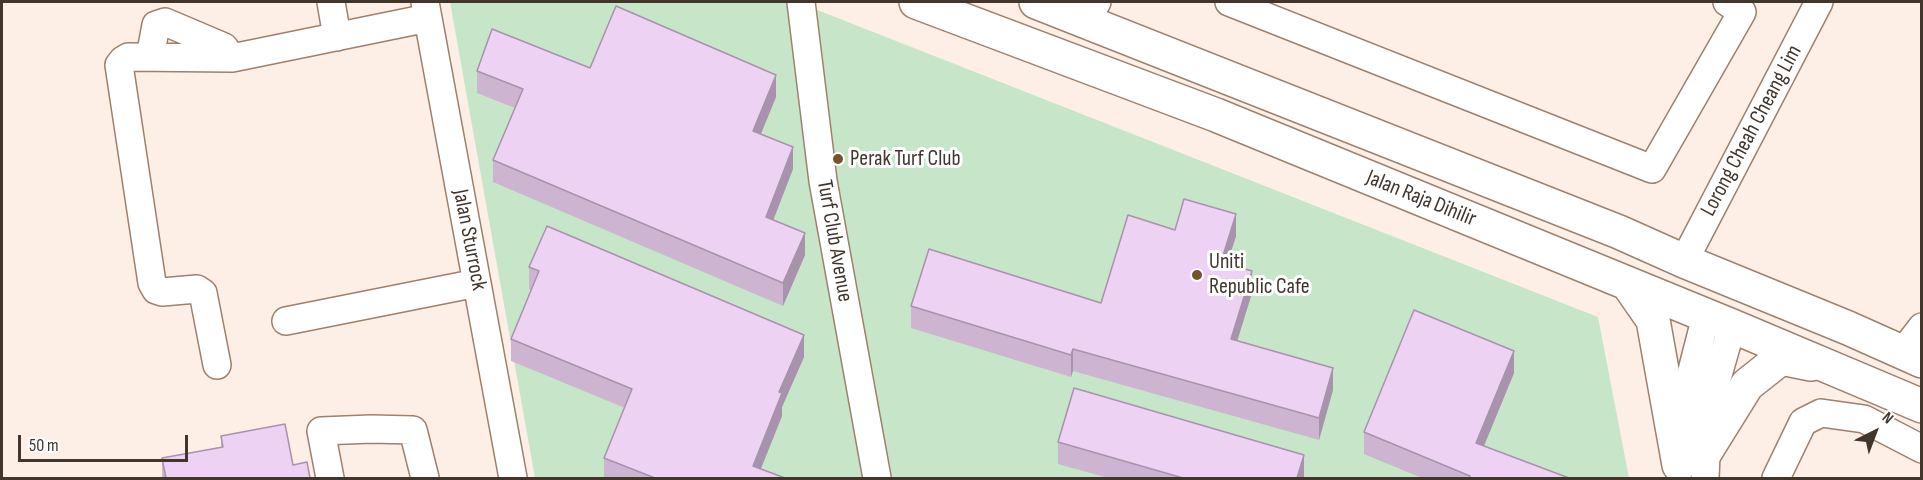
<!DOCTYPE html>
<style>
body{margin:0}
#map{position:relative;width:1923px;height:480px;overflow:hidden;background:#feefe6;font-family:"Sofia Sans Condensed",sans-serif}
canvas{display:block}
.frame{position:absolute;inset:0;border:3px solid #42352c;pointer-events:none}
.north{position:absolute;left:1845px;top:402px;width:60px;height:60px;-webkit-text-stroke:4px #fff;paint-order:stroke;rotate:42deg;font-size:16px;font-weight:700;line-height:24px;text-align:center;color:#42352c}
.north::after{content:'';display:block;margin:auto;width:21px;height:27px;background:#42352c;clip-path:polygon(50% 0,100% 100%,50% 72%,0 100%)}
.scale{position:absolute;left:18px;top:435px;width:170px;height:27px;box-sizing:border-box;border:3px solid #42352c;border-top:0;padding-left:8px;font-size:18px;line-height:21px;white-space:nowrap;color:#42352c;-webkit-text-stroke:4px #fff;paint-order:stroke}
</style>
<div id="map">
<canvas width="1923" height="480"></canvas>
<div class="frame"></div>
<div class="north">N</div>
<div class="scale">50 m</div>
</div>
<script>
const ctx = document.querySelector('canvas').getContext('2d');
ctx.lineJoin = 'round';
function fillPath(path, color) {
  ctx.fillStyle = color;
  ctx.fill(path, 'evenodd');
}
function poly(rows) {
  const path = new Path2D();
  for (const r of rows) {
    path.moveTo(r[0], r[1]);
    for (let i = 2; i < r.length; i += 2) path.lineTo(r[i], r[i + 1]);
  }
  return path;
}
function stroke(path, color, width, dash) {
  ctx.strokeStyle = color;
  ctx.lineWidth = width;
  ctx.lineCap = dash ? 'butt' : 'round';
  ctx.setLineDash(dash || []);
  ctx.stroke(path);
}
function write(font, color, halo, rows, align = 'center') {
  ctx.font = font + ' "Sofia Sans Condensed",sans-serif';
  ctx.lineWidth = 6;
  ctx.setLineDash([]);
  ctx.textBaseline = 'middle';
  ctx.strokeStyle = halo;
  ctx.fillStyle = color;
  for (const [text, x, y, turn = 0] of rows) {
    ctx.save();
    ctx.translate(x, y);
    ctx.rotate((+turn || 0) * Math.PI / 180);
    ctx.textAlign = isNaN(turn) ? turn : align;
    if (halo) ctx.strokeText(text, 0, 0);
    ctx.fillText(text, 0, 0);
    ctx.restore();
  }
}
fillPath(poly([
 [450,2,797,2,1598,317,1629,478,535,478]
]), '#c7e5c8');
const minor = poly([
 [331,2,337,37],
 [425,2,513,478],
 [801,2,823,181,877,478],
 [1229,2,1652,169,1742,12,1727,2],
 [1085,21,1097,2],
 [150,57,156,25,165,22,224,47,232,58],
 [1684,261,1819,2],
 [286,321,477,283],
 [1902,353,1922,327],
 [217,365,203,293,197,289,162,292,156,290,152,283,119,65,123,60,128,57,232,58,428,18],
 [1681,441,1686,394,1706,316],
 [330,478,321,431,371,429,413,430,425,478],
 [1705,478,1708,410,1732,326],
 [1776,478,1803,422,1821,413,1864,419,1922,449]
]);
const major = poly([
 [916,2,1216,115,1732,326,1922,406],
 [1036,2,1619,232,1684,261,1848,328,1922,361],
 [1628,284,1653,320,1679,465],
 [1706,451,1747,385,1781,358,1811,364]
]);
stroke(minor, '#9f806b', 30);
stroke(major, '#9f806b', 36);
stroke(minor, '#fff', 27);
stroke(major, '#fff', 33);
fillPath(poly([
 [590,68,776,97,761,134,793,169,773,220,805,255,783,306,493,182,493,160,515,108,477,93,477,71],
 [1175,230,1236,236,1227,263,1252,293,1237,341,1333,390,1319,440,1073,371,1071,377,911,328,911,306,1101,303],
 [529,267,804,357,782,407,782,416,761,469,785,478,604,478,604,458,625,408,511,361,511,339,531,290,529,289],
 [1514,373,1484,446,1569,478,1422,478,1364,454,1364,432],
 [221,436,293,465,310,478,162,478,162,458,221,447],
 [1058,442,1304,477,1303,478,1108,478,1058,464]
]), '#cdb5d2');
fillPath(poly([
 [776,75,776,97,753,153,753,131],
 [793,147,793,169,766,239,766,217],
 [1236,214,1236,236,1221,284,1221,262],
 [805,233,805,255,783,306,783,283],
 [1252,271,1252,293,1231,361,1231,339],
 [804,335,804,357,782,407,782,416,757,478,753,466,779,392],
 [1073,349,1073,371,1071,377,1071,355],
 [1514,351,1514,373,1476,465,1476,443],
 [1333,368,1333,390,1319,440,1319,418],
 [1304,455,1304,477,1303,478,1297,478]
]), '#a793ab');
const building = poly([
 [616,6,776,75,753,131,793,147,766,217,805,233,783,283,493,160,523,89,477,71,492,29,590,68,616,6],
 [1184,199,1236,214,1221,262,1252,271,1231,339,1333,368,1319,418,1073,349,1071,355,911,306,929,249,1101,303,1128,215,1175,230,1184,199],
 [547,226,804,335,779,392,782,393,753,466,785,478,655,478,604,458,632,389,511,339,539,271,529,267,547,226],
 [1414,310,1514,351,1476,443,1569,478,1470,478,1470,476,1364,432,1414,310],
 [1074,388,1304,455,1297,478,1183,478,1058,442,1074,388],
 [285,424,293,465,307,462,310,478,166,478,162,458,223,447,221,436,285,424]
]);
fillPath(building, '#eed2f4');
stroke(building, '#a793ab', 1.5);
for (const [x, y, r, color] of [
 [838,159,6,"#75532b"],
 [1197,275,6,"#75532b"]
]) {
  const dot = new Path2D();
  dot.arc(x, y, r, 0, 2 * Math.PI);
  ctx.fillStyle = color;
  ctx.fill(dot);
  stroke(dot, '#fff', 2);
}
write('22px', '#42352c', '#fff', [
 ["Lorong Cheah Cheang Lim",1752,131,-62],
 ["Jalan Raja Dihilir",1421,199,22],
 ["Jalan Sturrock",469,240,79],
 ["Turf Club Avenue",834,241,80]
]);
write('22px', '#42352c', '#fff', [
 ["Perak Turf Club",850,159],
 ["Uniti",1209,262],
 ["Republic Cafe",1209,287]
], 'left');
</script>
